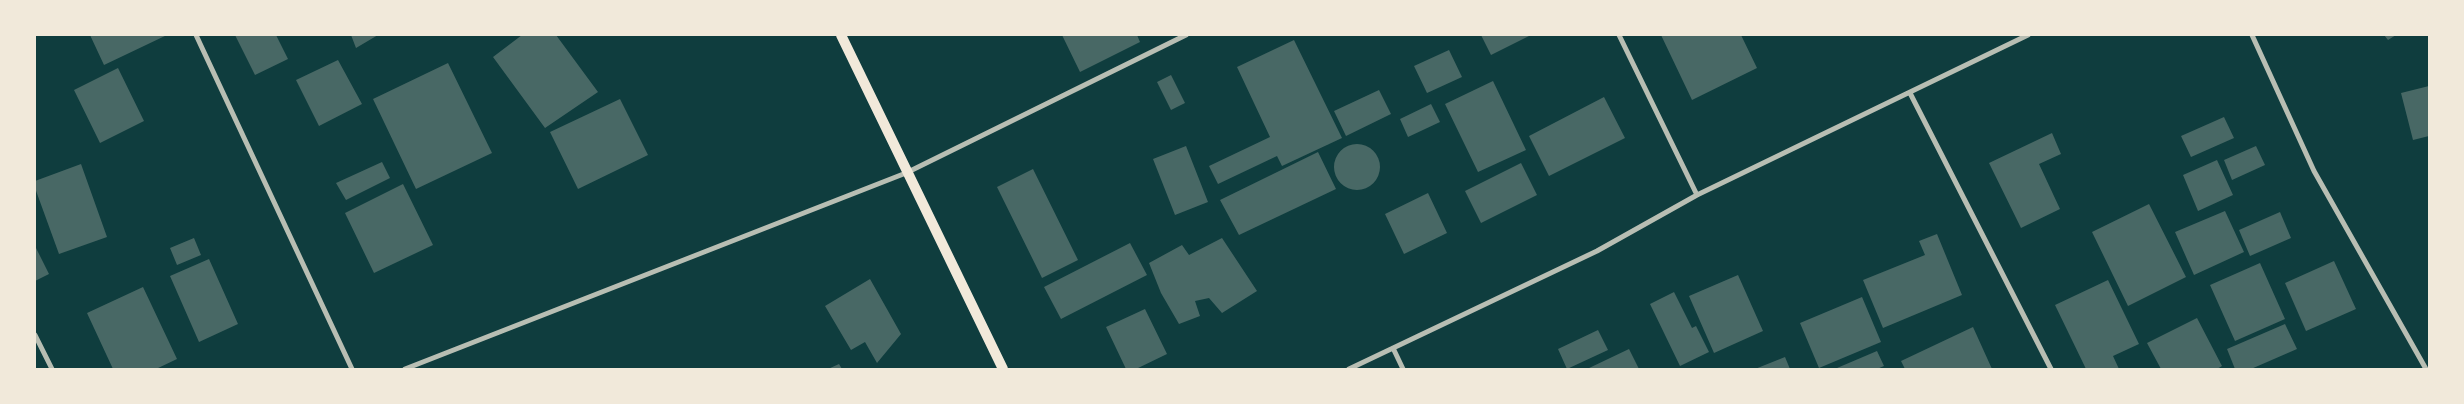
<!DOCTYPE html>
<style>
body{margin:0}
#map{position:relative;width:2464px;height:404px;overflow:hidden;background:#0f3d3e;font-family:"Alegreya Sans",sans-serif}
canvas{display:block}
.frame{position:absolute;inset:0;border:36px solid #f1e9da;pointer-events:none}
</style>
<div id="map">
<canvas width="2464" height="404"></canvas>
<div class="frame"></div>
</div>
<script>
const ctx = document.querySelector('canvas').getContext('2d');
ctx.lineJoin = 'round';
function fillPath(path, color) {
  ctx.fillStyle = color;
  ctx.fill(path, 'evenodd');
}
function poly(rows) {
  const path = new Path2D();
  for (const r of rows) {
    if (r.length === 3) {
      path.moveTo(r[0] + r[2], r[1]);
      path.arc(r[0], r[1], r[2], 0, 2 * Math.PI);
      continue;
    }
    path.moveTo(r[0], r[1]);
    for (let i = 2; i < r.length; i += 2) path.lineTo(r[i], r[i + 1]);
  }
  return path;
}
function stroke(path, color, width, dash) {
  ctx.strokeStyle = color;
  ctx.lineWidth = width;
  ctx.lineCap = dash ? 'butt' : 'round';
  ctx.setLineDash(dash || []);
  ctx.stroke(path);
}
fillPath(poly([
 [90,35,167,35,104,65],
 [235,35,276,35,288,59,255,75],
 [351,35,378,35,356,48],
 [522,35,556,35,598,92,545,128,493,57],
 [1062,35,1137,35,1140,42,1080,72],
 [1481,35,1531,35,1491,55],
 [1661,35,1741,35,1757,68,1692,100],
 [2384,35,2396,35,2388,40],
 [1294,40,1342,138,1282,166,1277,156,1218,184,1209,166,1270,137,1237,67],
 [1449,50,1462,77,1427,93,1414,66],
 [338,60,362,104,319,126,296,80],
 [448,63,492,153,416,189,373,99],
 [118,68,144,121,100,143,74,90],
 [1171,75,1185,103,1171,110,1157,82],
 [1493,81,1526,150,1478,172,1445,104],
 [2429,86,2429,136,2413,140,2401,93],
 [1379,90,1391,114,1346,136,1334,111],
 [1604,97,1625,138,1549,176,1529,136],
 [620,99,648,155,578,189,550,132],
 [1431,104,1440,122,1408,137,1400,119],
 [2224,117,2234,138,2191,157,2181,136],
 [2052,133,2061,154,2039,164,2060,209,2021,228,1989,163],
 [1357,167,23],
 [1186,146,1208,202,1175,215,1153,159],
 [2256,146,2265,165,2232,180,2224,160],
 [1318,152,1336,189,1239,235,1220,200],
 [2217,160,2233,195,2198,211,2183,175],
 [382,162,390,178,346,200,336,183],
 [1521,163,1537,195,1481,223,1465,191],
 [81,164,107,237,59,254,35,188,35,181],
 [1033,169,1078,260,1042,278,997,187],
 [403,184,433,245,374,273,345,213],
 [1428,193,1447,233,1404,254,1385,214],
 [2149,204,2186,277,2128,306,2092,232],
 [2225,211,2244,252,2194,275,2175,232],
 [2280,212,2291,238,2250,256,2239,230],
 [1937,234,1962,295,1883,328,1863,280,1925,255,1919,241],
 [194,238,201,255,177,265,170,248],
 [1222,238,1257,291,1222,313,1209,298,1195,301,1200,316,1179,324,1161,293,1149,263,1182,245,1189,255],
 [1130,243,1147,275,1061,319,1044,287],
 [35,246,49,274,35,281],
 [209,259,238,324,199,342,170,276],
 [2334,261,2356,309,2306,331,2285,283],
 [2260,263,2285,319,2235,341,2210,285],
 [1738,275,1763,331,1714,353,1689,296],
 [870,279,901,334,877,363,865,342,851,350,825,306],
 [2108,280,2139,344,2113,356,2119,369,2086,369,2055,305],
 [143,287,177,359,156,369,113,369,87,313],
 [1674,292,1692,328,1696,326,1709,352,1680,366,1650,304],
 [1862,297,1881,342,1819,368,1800,323],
 [1145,309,1167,354,1136,369,1126,369,1106,327],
 [2197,318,2222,366,2217,369,2161,369,2147,343],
 [2285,324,2297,349,2251,369,2235,369,2227,349],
 [1973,327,1992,369,1905,369,1901,361],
 [1598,330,1608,350,1567,369,1558,349],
 [1629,349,1639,369,1587,369],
 [1877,351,1884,366,1877,369,1837,368],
 [1785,357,1790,369,1755,369],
 [839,364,842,369,828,369]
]), '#486865');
stroke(poly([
 [196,35,352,369],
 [1619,35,1697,195],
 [2252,35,2314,171,2426,369],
 [1910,93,2051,369],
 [35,335,52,369],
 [1393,348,1403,369],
 [405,369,906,173,1186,35],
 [1349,369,1597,251,1697,195,2028,35]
]), '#b8beb3', 5);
stroke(poly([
 [841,35,1003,369]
]), '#f1e9da', 10);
</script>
